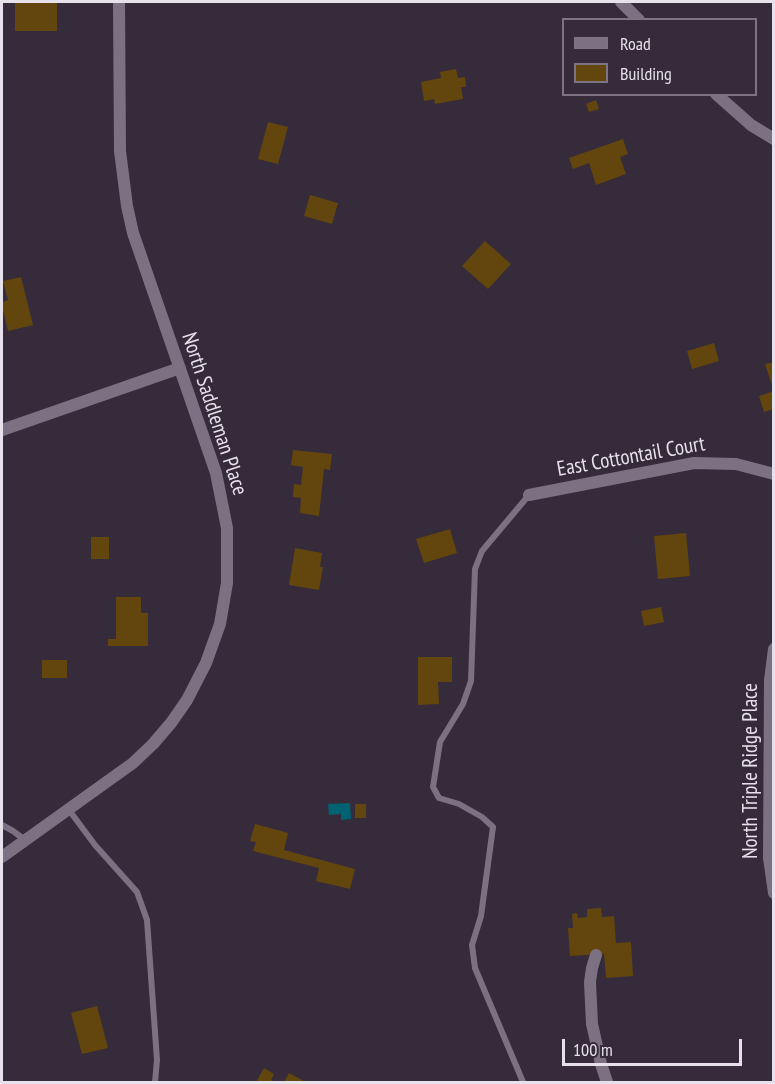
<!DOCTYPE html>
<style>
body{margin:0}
#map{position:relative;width:775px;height:1084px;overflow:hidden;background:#352b3a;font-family:"PT Sans Narrow",sans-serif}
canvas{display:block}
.frame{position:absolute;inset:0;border:3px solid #e7e1eb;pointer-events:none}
.legend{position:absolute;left:562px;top:18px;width:195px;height:78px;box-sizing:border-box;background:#352b3a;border:2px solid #7c7481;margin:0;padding:8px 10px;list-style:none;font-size:18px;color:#e7e1eb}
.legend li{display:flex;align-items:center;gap:12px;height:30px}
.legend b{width:30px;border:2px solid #7c7481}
.scale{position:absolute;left:562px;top:1039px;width:180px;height:27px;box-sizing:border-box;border:3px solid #e7e1eb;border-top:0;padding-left:8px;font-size:18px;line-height:21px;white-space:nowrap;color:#e7e1eb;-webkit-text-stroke:4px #352b3a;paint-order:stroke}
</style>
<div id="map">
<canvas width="775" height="1084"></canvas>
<div class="frame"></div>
<ul class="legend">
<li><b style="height:8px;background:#7c7183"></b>Road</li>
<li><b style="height:16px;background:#63460d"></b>Building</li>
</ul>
<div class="scale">100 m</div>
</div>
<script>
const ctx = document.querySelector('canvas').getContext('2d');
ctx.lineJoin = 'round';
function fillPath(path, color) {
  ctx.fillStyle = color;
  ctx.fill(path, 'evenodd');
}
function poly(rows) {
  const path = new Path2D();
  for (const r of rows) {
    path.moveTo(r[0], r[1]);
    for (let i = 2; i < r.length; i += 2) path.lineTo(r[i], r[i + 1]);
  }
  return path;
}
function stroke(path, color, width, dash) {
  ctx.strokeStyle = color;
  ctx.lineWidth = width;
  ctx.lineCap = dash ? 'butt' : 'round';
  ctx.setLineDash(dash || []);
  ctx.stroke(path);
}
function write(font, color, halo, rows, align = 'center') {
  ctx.font = font + ' "PT Sans Narrow",sans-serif';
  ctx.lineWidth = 4.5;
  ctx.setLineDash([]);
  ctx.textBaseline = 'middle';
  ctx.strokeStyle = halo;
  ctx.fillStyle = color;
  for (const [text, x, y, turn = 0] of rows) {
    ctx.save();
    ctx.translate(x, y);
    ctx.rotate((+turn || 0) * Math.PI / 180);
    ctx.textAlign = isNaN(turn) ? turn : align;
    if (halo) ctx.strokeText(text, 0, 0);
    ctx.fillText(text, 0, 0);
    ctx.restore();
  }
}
fillPath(poly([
 [350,803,351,819,341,820,341,814,329,815,328,804]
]), '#016272');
fillPath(poly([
 [15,2,57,2,57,31,15,31],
 [456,69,458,78,465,77,466,87,461,87,463,99,435,104,434,99,424,101,421,82,441,78,440,72],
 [596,100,599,109,589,112,586,104],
 [268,122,288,127,278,164,258,159],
 [623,139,628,154,620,157,626,174,596,185,589,163,573,169,569,158],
 [310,195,338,203,332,224,304,216],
 [485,241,511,264,488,289,462,266],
 [21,277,33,325,8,331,2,306,2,302,8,300,3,281],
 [714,343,719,361,692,369,687,351],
 [774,362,774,388,773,388,765,364],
 [774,391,774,409,764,412,759,396],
 [293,450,332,454,330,470,324,469,319,516,300,513,301,498,293,497,294,484,301,485,303,467,291,465],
 [450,529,457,553,424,563,416,539],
 [686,533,690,576,658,579,654,536],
 [91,537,109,537,109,559,91,559],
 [295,548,322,553,320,567,323,567,319,590,289,585],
 [116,597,141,597,141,613,148,613,148,646,108,646,108,639,116,639],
 [661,607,664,622,644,626,641,611],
 [418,657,452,657,452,682,438,682,439,704,418,705],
 [42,660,67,660,67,678,42,678],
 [355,804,366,804,366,818,355,818],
 [255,824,288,833,284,850,355,869,350,889,316,881,319,868,253,851,256,842,250,841],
 [601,908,602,917,614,916,616,943,631,942,633,976,606,978,604,954,570,956,568,928,573,928,572,914,577,913,578,918,587,917,587,909],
 [97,1006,108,1048,82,1054,71,1013],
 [264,1068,274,1074,271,1080,276,1082,256,1082],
 [289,1073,304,1081,303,1082,284,1082]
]), '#63460d');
stroke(poly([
 [69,810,95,845,137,892,147,920,157,1060,155,1082],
 [2,825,13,831,25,840],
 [523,1082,475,968,472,945,481,916,493,827,482,817,459,804,439,798,433,787,440,742,463,704,471,681,475,569,482,551,529,495]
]), '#7c7183', 6);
stroke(poly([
 [621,2,639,20],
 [716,94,751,125,774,139],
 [2,430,180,368],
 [529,495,694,463,736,464,774,474],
 [774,649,770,680,769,858,774,893],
 [2,857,133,763,153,744,171,723,187,700,206,663,220,624,227,583,227,528,216,473,133,233,127,206,120,151,119,2],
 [596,955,592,968,590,982,592,1024,601,1064,607,1082]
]), '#7c7183', 12);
write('21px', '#e7e1eb', '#352b3a', [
 ["North Saddleman Place",214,414,72],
 ["East Cottontail Court",631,457,-10],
 ["North Triple Ridge Place",751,771,-90]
]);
</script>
